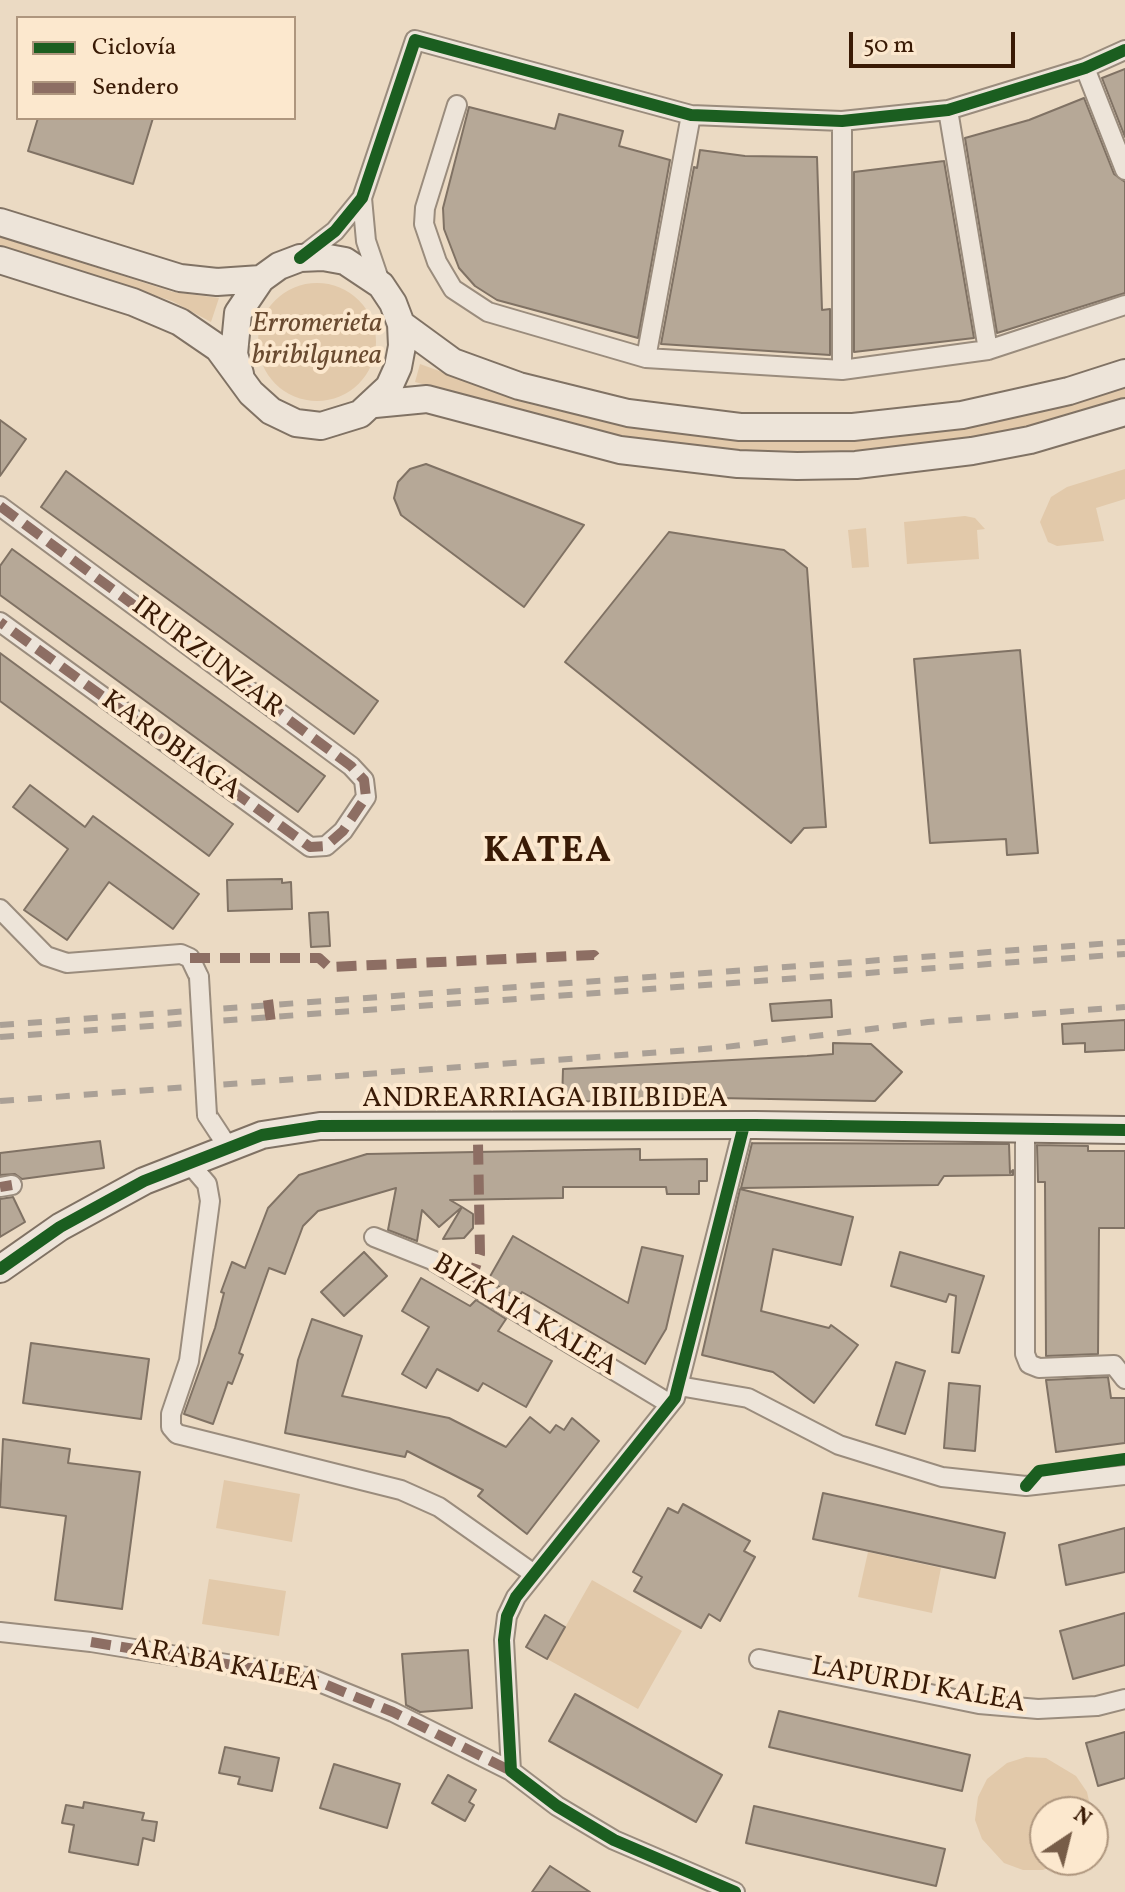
<!DOCTYPE html>
<meta charset="utf-8">
<style>
body{margin:0}
#map{position:relative;width:1125px;height:1892px;overflow:hidden;background:#ebdac3;font-family:Vollkorn,serif}
canvas{display:block}
.legend{position:absolute;left:16px;top:16px;width:280px;height:104px;box-sizing:border-box;background:#fce8ce;border:2px solid #ae967e;margin:0;padding:10px 14px;list-style:none;font-size:24px;color:#391a05}
.legend li{display:flex;align-items:center;gap:16px;height:40px}
.legend b{width:40px;border:2px solid #ae967e}
.north{position:absolute;left:1029px;top:1796px;width:80px;height:80px;box-sizing:border-box;background:#fce8ce;border:2px solid #ae967e;border-radius:50%;rotate:35deg;font-size:22px;font-weight:700;line-height:32px;text-align:center;color:#391a05}
.north::after{content:'';display:block;margin:auto;width:28px;height:36px;background:#775d48;clip-path:polygon(50% 0,100% 100%,50% 72%,0 100%)}
.scale{position:absolute;left:849px;top:32px;width:166px;height:36px;box-sizing:border-box;border:4px solid #391a05;border-top:0;padding-left:10px;font-size:24px;line-height:28px;white-space:nowrap;color:#391a05;-webkit-text-stroke:6px #fce8ce;paint-order:stroke}
</style>
<div id="map">
<canvas width="1125" height="1892"></canvas>
<ul class="legend">
<li><b style="height:10px;background:#1b5e20"></b>Ciclovía</li>
<li><b style="height:10px;background:#8d6e63"></b>Sendero</li>
</ul>
<div class="north">N</div>
<div class="scale">50 m</div>
</div>
<script>
const ctx = document.querySelector('canvas').getContext('2d');
ctx.lineJoin = 'round';
function fillPath(path, color) {
  ctx.fillStyle = color;
  ctx.fill(path, 'evenodd');
}
function poly(rows) {
  const path = new Path2D();
  for (const r of rows) {
    if (r.length === 3) {
      path.moveTo(r[0] + r[2], r[1]);
      path.arc(r[0], r[1], r[2], 0, 2 * Math.PI);
      continue;
    }
    path.moveTo(r[0], r[1]);
    for (let i = 2; i < r.length; i += 2) path.lineTo(r[i], r[i + 1]);
  }
  return path;
}
function stroke(path, color, width, dash) {
  ctx.strokeStyle = color;
  ctx.lineWidth = width;
  ctx.lineCap = dash ? 'butt' : 'round';
  ctx.setLineDash(dash || []);
  ctx.stroke(path);
}
function write(font, color, halo, rows, align = 'center') {
  ctx.font = font + ' Vollkorn,serif';
  ctx.lineWidth = 8;
  ctx.setLineDash([]);
  ctx.textBaseline = 'middle';
  ctx.strokeStyle = halo;
  ctx.fillStyle = color;
  for (const [text, x, y, turn = 0] of rows) {
    ctx.save();
    ctx.translate(x, y);
    ctx.rotate((+turn || 0) * Math.PI / 180);
    ctx.textAlign = isNaN(turn) ? turn : align;
    if (halo) ctx.strokeText(text, 0, 0);
    ctx.fillText(text, 0, 0);
    ctx.restore();
  }
}
fillPath(poly([
 [0,237,173,292,219,298,211,322,172,301,0,246],
 [317,342,59],
 [420,364,533,405,608,422,665,432,803,442,870,439,982,425,1064,405,1125,385,1125,399,1016,431,964,440,877,450,763,453,636,439,569,425,415,382],
 [1125,469,1125,499,1096,508,1104,541,1057,546,1048,542,1040,522,1051,497,1067,487],
 [965,516,975,518,985,529,977,530,979,559,907,564,904,522],
 [866,528,869,567,852,568,848,530],
 [224,1480,300,1494,292,1542,216,1528],
 [868,1552,941,1568,932,1613,858,1597],
 [209,1579,286,1591,279,1636,202,1624],
 [592,1580,682,1631,638,1709,547,1659],
 [1026,1757,1046,1758,1076,1776,1087,1792,1091,1810,1045,1812,1045,1860,1066,1860,1043,1870,1023,1870,1004,1863,982,1839,975,1820,978,1797,987,1779,1007,1763]
]), '#e2c9aa');
const building = poly([
 [1125,69,1125,137,1102,78,1125,69],
 [1084,98,1114,174,1125,182,1125,293,997,333,965,138,1029,120,1084,98],
 [469,107,555,129,559,114,623,131,619,146,670,160,638,338,497,300,475,286,459,268,444,229,443,208,469,107],
 [38,118,153,118,133,184,28,151,38,118],
 [700,150,745,156,817,157,822,310,830,309,830,355,661,344,694,167,697,168,700,150],
 [944,161,974,338,854,352,854,172,944,161],
 [0,420,26,439,0,476,0,420],
 [426,464,584,525,524,607,401,515,394,498,398,482,410,469,426,464],
 [66,471,378,701,354,734,41,507,66,471],
 [669,532,784,550,807,568,826,827,804,828,791,843,565,662,669,532],
 [12,549,325,776,298,812,0,595,0,566,12,549],
 [1020,650,1038,853,1007,855,1006,839,930,843,914,659,1020,650],
 [0,653,233,824,209,856,0,701,0,653],
 [30,785,85,827,93,816,199,894,173,929,109,882,67,940,24,910,68,849,13,807,30,785],
 [282,879,282,883,291,882,292,909,228,911,227,880,282,879],
 [328,912,330,946,311,947,309,913,328,912],
 [831,1000,832,1017,772,1021,770,1004,831,1000],
 [1125,1020,1125,1050,1085,1052,1085,1043,1063,1044,1062,1024,1125,1020],
 [833,1043,871,1044,902,1072,875,1101,718,1098,562,1102,563,1069,807,1056,833,1054,833,1043],
 [100,1141,104,1168,22,1179,15,1174,0,1175,0,1153,100,1141],
 [752,1143,1009,1144,1010,1173,1013,1170,1013,1175,944,1176,938,1185,741,1188,752,1143],
 [1037,1145,1088,1146,1088,1151,1125,1151,1125,1228,1099,1228,1098,1354,1046,1356,1045,1182,1038,1182,1037,1145],
 [640,1149,640,1160,707,1159,707,1181,699,1181,699,1194,667,1194,666,1187,563,1187,563,1198,450,1200,462,1207,439,1227,422,1210,417,1241,388,1230,396,1188,318,1211,303,1226,285,1274,269,1268,239,1353,243,1355,232,1384,228,1382,213,1424,184,1414,215,1328,224,1293,221,1292,232,1262,245,1268,268,1208,299,1175,367,1154,640,1149],
 [740,1189,853,1217,841,1265,773,1249,761,1311,829,1328,831,1325,858,1345,814,1403,773,1372,702,1355,740,1189],
 [13,1197,25,1222,0,1237,0,1199,13,1197],
 [462,1207,473,1214,473,1228,464,1238,443,1239,462,1207],
 [513,1236,628,1303,642,1247,683,1256,666,1329,645,1364,531,1297,522,1292,518,1298,488,1280,513,1236],
 [364,1252,387,1276,344,1316,321,1292,364,1252],
 [900,1252,984,1276,959,1353,952,1352,956,1296,949,1294,946,1302,891,1286,900,1252],
 [421,1278,470,1306,476,1300,506,1319,498,1331,552,1361,526,1407,483,1383,478,1391,437,1369,426,1388,402,1374,429,1327,402,1311,421,1278],
 [312,1319,362,1336,342,1396,449,1418,506,1447,530,1417,550,1433,556,1425,564,1430,572,1418,599,1441,527,1534,478,1496,483,1490,407,1451,405,1457,285,1433,298,1360,312,1319],
 [31,1343,149,1359,141,1419,23,1403,31,1343],
 [896,1362,925,1371,905,1434,876,1425,896,1362],
 [1108,1377,1111,1398,1125,1398,1125,1443,1056,1452,1046,1380,1108,1377],
 [949,1383,980,1386,975,1451,944,1448,949,1383],
 [3,1439,70,1449,68,1463,140,1472,122,1609,55,1600,66,1516,0,1507,3,1439],
 [823,1493,1005,1533,995,1578,813,1539,823,1493],
 [683,1504,750,1541,744,1551,755,1557,720,1621,709,1614,701,1628,634,1591,642,1577,633,1572,668,1508,678,1513,683,1504],
 [1125,1528,1125,1572,1066,1585,1059,1545,1125,1528],
 [1125,1613,1125,1665,1073,1679,1060,1631,1125,1613],
 [545,1615,565,1627,547,1659,526,1647,545,1615],
 [468,1650,472,1708,420,1712,406,1705,402,1654,468,1650],
 [575,1694,722,1775,696,1822,549,1741,575,1694],
 [779,1711,970,1755,962,1791,769,1747,779,1711],
 [1125,1732,1125,1778,1098,1786,1086,1743,1125,1732],
 [225,1747,279,1758,272,1791,238,1784,240,1777,219,1773,225,1747],
 [334,1764,400,1784,387,1828,320,1808,334,1764],
 [448,1775,476,1790,469,1802,474,1805,465,1821,432,1803,448,1775],
 [84,1802,144,1813,142,1820,157,1822,154,1841,143,1838,138,1865,69,1852,74,1825,62,1823,66,1805,83,1808,84,1802],
 [754,1806,945,1849,936,1886,746,1843,754,1806],
 [550,1866,590,1892,532,1892,550,1866]
]);
fillPath(building, '#b6a897');
stroke(building, '#807264', 2);
const street = poly([
 [1085,68,1125,170],
 [457,105,425,208,424,224,437,262,453,289,488,312,646,358,842,370,988,350,1125,305],
 [948,110,988,350],
 [362,198,366,241,381,285],
 [300,258,335,231,362,198,415,40,691,115,842,121,948,110,1085,68,1125,50],
 [646,358,691,115],
 [842,370,842,121],
 [0,506,351,766,364,780,366,797,343,831,326,846,310,847,0,622],
 [0,909,46,956,67,963,181,954,190,958,199,977],
 [207,1115,228,1147],
 [1025,1128,1025,1354,1029,1364,1039,1368,1114,1365,1125,1379],
 [183,1165,195,1170,207,1184,210,1201,189,1361,171,1414,171,1427,177,1434,401,1490,439,1507,534,1574],
 [0,1187,12,1185],
 [374,1237,432,1260,670,1404],
 [679,1386,748,1398,839,1445,942,1477,1026,1486,1125,1475],
 [0,1632,91,1642,307,1677,393,1712,511,1771,557,1806,614,1840,735,1892],
 [759,1659,979,1704,1038,1709,1097,1706,1125,1699],
 [511,1771,504,1640,507,1616,516,1597,675,1398,744,1125]
]);
const secondary = poly([
 [0,222,180,278,217,282,261,279],
 [0,260,133,302,180,322,218,348,251,393,271,411,296,423,321,426,360,414,389,387,398,367,402,346,401,324,393,303,381,285,345,261,323,257,300,258,279,266,261,279,238,313,234,354,240,374],
 [401,324,453,362,519,386,628,413,740,427,853,427,962,415,1069,391,1125,373],
 [375,404,427,399,620,450,738,464,797,466,856,465,972,451,1030,440,1125,412],
 [0,1269,60,1227,144,1181,262,1135,320,1126,755,1125,1125,1130]
]);
stroke(street, '#9a8c7d', 22);
stroke(secondary, '#807264', 30);
stroke(street, '#ede4d9', 18);
stroke(secondary, '#ede4d9', 26);
stroke(poly([
 [0,1025,1125,942],
 [0,1037,1125,954],
 [0,1101,717,1048,928,1022,1125,1007]
]), '#aaa096', 6, [14, 14]);
const streetBridge = poly([
 [199,977,207,1115]
]);
stroke(streetBridge, '#9a8c7d', 22, []);
stroke(streetBridge, '#ede4d9', 18);
stroke(poly([
 [0,506,351,766,364,780,366,797,343,831,326,846,310,847,0,622],
 [190,958,319,958,329,967,594,955,599,961],
 [268,1000,271,1023],
 [0,1187,12,1185],
 [470,1283,480,1254,478,1143],
 [91,1642,307,1677,393,1712,511,1771]
]), '#8d6e63', 10, [20, 10]);
stroke(poly([
 [300,258,335,231,362,198,415,40,691,115,842,121,948,110,1085,68,1125,50],
 [0,1269,60,1227,144,1181,262,1135,320,1126,755,1125,1125,1130],
 [1026,1486,1039,1471,1125,1459],
 [735,1892,614,1840,557,1806,511,1771,504,1640,507,1616,516,1597,675,1398,744,1125]
]), '#1b5e20', 12);
write('italic 28px', '#694a30', '#fce8ce', [
 ["Erromerieta",317,326],
 ["biribilgunea",317,358]
]);
write('28px', '#391a05', '#fce8ce', [
 ["IRURZUNZAR",206,659,37],
 ["KAROBIAGA",170,747,36],
 ["ANDREARRIAGA IBILBIDEA",545,1101],
 ["BIZKAIA KALEA",524,1317,31],
 ["ARABA KALEA",225,1667,11],
 ["LAPURDI KALEA",918,1687,10]
]);
ctx.letterSpacing = '2px';
write('bold 36px', '#391a05', '#fce8ce', [
 ["KATEA",548,854]
]);
ctx.letterSpacing = '0px';
</script>
